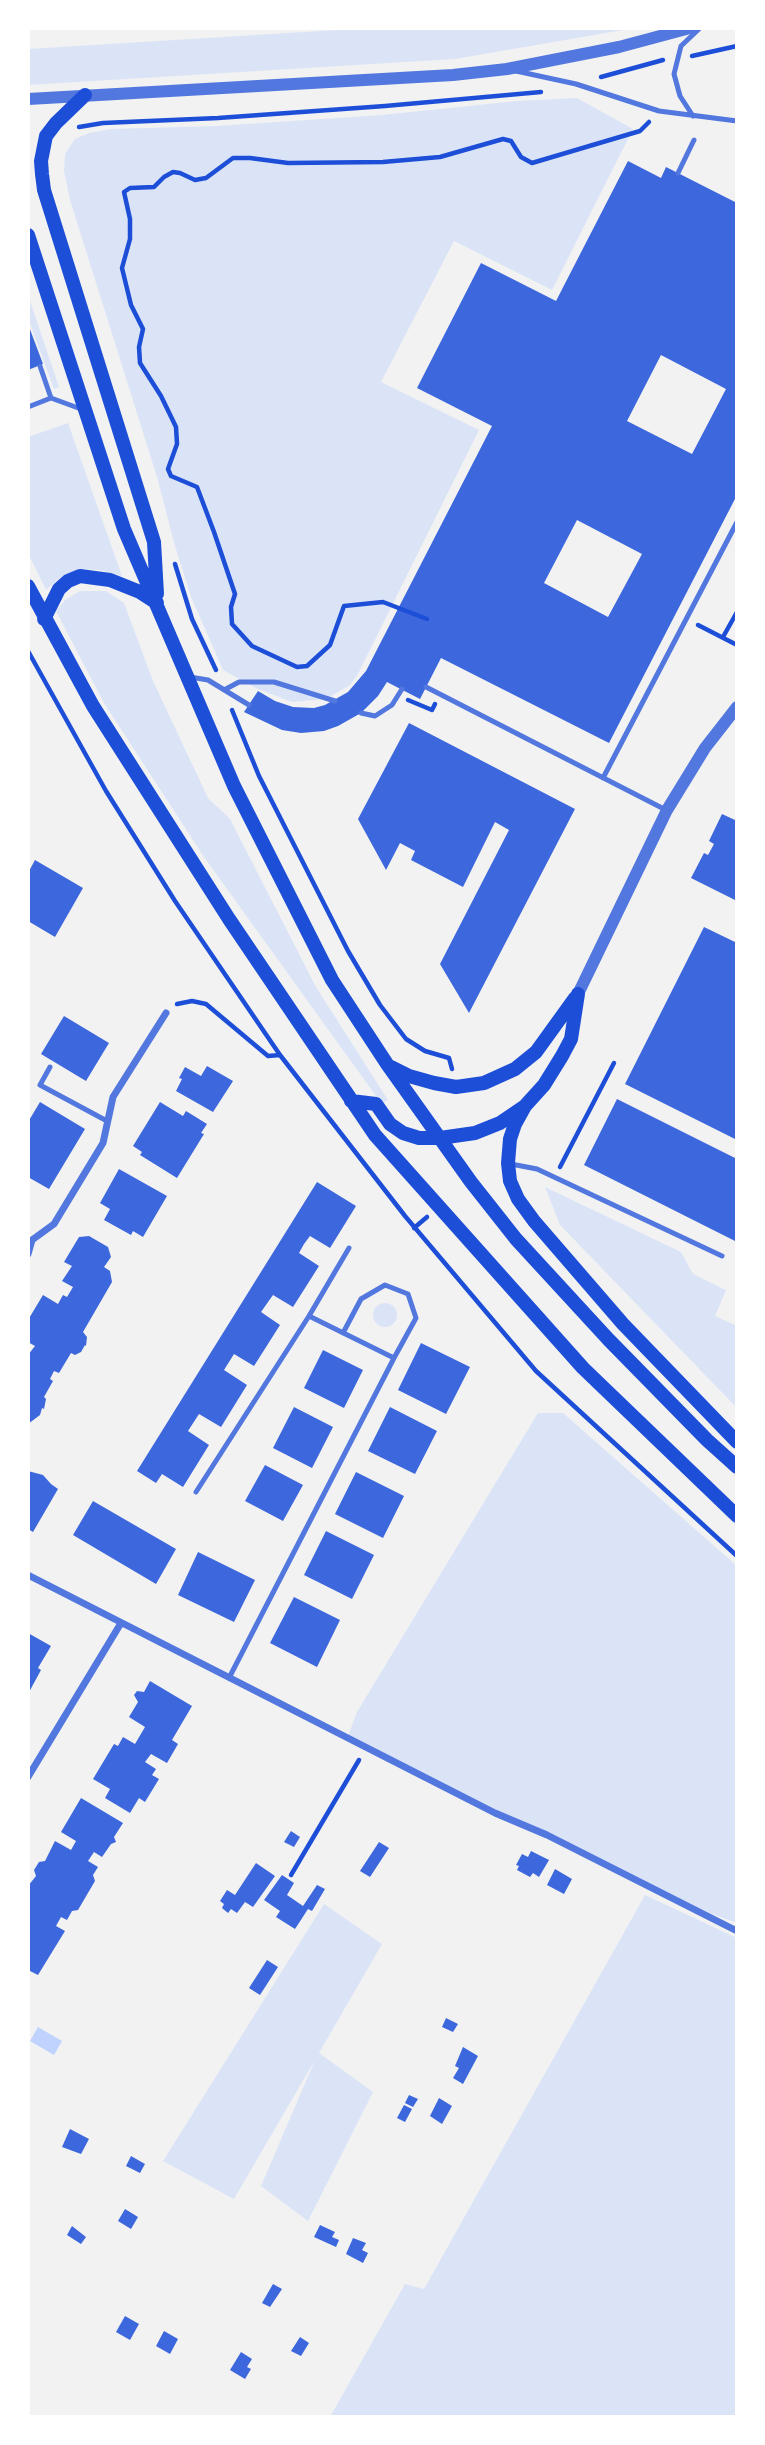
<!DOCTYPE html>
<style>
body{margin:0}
#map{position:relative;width:765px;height:2445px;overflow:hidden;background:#f2f2f2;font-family:"Fira Sans Condensed",sans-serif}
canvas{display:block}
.frame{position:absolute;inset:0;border:30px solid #fff;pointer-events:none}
</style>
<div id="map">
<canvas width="765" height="2445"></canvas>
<div class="frame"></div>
</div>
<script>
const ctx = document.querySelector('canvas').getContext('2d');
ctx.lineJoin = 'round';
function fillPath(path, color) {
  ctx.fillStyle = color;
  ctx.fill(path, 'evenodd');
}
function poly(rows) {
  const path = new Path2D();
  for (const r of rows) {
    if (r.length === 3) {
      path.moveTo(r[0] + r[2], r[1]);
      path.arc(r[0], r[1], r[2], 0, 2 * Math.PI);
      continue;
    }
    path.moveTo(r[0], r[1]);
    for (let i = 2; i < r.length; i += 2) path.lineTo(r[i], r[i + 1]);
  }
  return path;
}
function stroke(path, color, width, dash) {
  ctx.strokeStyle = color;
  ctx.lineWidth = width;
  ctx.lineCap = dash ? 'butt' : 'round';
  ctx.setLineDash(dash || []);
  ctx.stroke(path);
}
fillPath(poly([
 [369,28,635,28,455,59,28,85,28,49],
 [577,98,633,129,552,290,454,241,381,382,479,430,358,674,350,685,326,699,292,702,258,689,223,670,191,597,175,546,157,477,70,200,64,171,65,154,75,139,89,133,111,129,216,126,382,115,517,101],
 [28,295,59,387,54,389,28,318],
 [68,423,122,576,100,570,78,569,60,578,46,590,28,553,28,437],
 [80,591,106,591,124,603,153,681,208,798,230,819,316,987,388,1100,381,1103,204,857,104,703,56,611,65,600],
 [545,1187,681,1252,693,1274,726,1290,715,1316,737,1326,737,1408,560,1225],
 [385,1315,12],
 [538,1413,563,1413,737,1566,737,1923,712,1914,498,1811,348,1736,357,1712],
 [645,1895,737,1938,737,2417,330,2417,405,2284,424,2289],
 [324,1904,382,1944,319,2053,373,2092,308,2221,261,2186,315,2060,234,2199,163,2161]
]), '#dbe4f7');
fillPath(poly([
 [38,2027,62,2041,54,2055,30,2041]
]), '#bfd3fe');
fillPath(poly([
 [628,161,661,178,666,167,737,203,737,495,609,743,441,658,420,699,387,682,378,696,361,713,338,726,324,731,301,733,282,730,244,712,258,691,275,701,293,707,314,708,325,705,348,692,366,671,492,426,417,388,481,263,556,301],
 [661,355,726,389,692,454,627,421],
 [577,520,642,554,608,617,544,583],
 [28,324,43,364,28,370],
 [409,723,575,809,469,1013,440,964,509,830,495,822,463,887,411,860,415,851,400,843,386,870,358,819],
 [722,814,735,820,737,816,737,901,691,878,704,853,708,855,714,844,709,841],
 [35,860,83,888,55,937,28,921,28,873],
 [704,927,737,943,737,1140,625,1084],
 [64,1016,109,1043,86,1081,41,1054],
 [207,1066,233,1081,213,1112,176,1091,182,1079,179,1078,185,1067,201,1076],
 [617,1099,737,1159,737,1237,735,1241,584,1165],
 [40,1102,85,1129,49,1189,28,1177,28,1122],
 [160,1102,183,1116,186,1111,207,1124,201,1133,204,1134,177,1178,140,1155,142,1152,133,1146],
 [119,1169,167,1196,143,1237,133,1231,131,1235,104,1220,110,1209,100,1203],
 [317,1182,356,1206,330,1248,310,1236,304,1244,299,1253,319,1266,293,1307,273,1295,261,1312,280,1325,254,1366,234,1354,224,1370,247,1385,221,1427,199,1414,188,1431,209,1445,183,1487,162,1474,156,1483,137,1471],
 [89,1236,108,1247,111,1257,104,1267,110,1271,112,1282,83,1332,87,1337,86,1346,85,1345,81,1352,75,1355,71,1353,59,1373,54,1371,50,1379,53,1381,44,1397,46,1399,44,1409,42,1408,40,1415,28,1424,28,1355,35,1346,28,1342,28,1320,43,1295,58,1304,63,1295,67,1297,73,1287,62,1281,72,1266,64,1262,79,1237],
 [421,1343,470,1367,446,1414,398,1390],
 [323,1350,363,1370,344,1408,304,1388],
 [294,1407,333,1427,312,1468,273,1448],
 [390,1407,437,1431,415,1474,368,1451],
 [265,1465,303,1485,283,1521,245,1501],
 [28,1471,43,1475,51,1484,58,1489,33,1532,28,1529],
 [356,1472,404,1496,383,1538,335,1514],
 [93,1501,176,1549,156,1584,73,1535],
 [326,1531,374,1555,352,1599,304,1575],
 [198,1552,255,1580,234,1622,178,1595],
 [294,1597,340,1620,317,1667,270,1643],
 [28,1633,51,1646,38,1668,41,1670,28,1694],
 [150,1681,192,1706,172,1740,178,1744,167,1763,151,1754,145,1762,156,1769,152,1775,159,1779,145,1802,139,1798,130,1813,105,1798,110,1789,93,1779,114,1744,118,1746,123,1737,135,1744,145,1727,129,1717,138,1702,134,1695,137,1691,144,1692],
 [81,1798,123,1823,114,1837,116,1842,111,1844,102,1857,94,1852,88,1861,98,1867,93,1875,95,1881,78,1910,72,1911,67,1920,61,1917,56,1926,65,1931,38,1975,28,1970,28,1886,36,1876,34,1870,39,1862,45,1861,55,1841,71,1850,76,1841,61,1832],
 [291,1831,300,1837,294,1847,284,1842],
 [379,1842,389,1848,370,1877,360,1871],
 [531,1851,549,1860,539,1877,533,1873,530,1877,517,1870,519,1866,516,1865,522,1854,528,1857],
 [256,1863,275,1876,253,1907,245,1902,237,1913,231,1909,228,1913,222,1908,224,1904,220,1901,227,1890,235,1895],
 [555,1869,572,1879,564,1894,547,1885],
 [282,1875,294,1883,287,1895,303,1906,317,1885,325,1889,312,1911,308,1909,295,1929,276,1917,280,1911,264,1900],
 [267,1960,278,1967,260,1995,249,1988],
 [446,2018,458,2024,453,2032,442,2027],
 [463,2047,478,2056,463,2084,453,2078,459,2068,455,2066],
 [409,2095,418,2099,413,2107,405,2103],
 [439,2098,452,2106,442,2124,430,2116],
 [404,2105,412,2109,405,2122,397,2118],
 [70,2129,89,2139,81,2154,62,2147],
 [131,2156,145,2164,140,2173,126,2166],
 [125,2209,138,2217,131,2229,118,2221],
 [320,2225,335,2232,332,2237,339,2240,336,2247,314,2237],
 [72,2226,86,2237,81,2244,67,2235],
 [353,2238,366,2243,362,2250,368,2253,363,2263,346,2254],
 [273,2284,282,2289,270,2307,262,2303],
 [125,2316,139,2324,130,2340,116,2332],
 [164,2331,178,2339,170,2354,156,2346],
 [300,2337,309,2343,301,2356,291,2351],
 [241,2352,252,2359,247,2367,251,2369,245,2379,230,2370]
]), '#3d67dc');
stroke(poly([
 [692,56,737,46],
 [601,77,663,60],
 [79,127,103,123,218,118,385,106,541,92],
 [175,564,192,619,216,670],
 [427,619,383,602,344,606,330,645,307,666,297,667,252,646,232,624,231,607,235,594,214,532,197,487,171,476,168,469,177,444,176,427,161,396,140,363,139,347,143,329,131,305,122,268,130,239,130,219,124,192,130,188,154,187,164,177,173,172,180,173,195,180,206,178,233,158,250,158,288,163,383,162,440,157,503,139,511,141,521,157,532,163,640,131,649,122],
 [698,625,737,645],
 [723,637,737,612],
 [28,651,106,791,175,901,280,1055,405,1216,536,1371,737,1556],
 [408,700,432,710,435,704],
 [232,710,259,776,348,951,380,1005,406,1039,425,1051,449,1058,452,1069],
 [177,1004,192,1001,206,1004,268,1056,280,1055],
 [560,1167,614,1063],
 [414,1228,427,1217],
 [291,1875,359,1760]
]), '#1d4ed8', 4.5);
stroke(poly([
 [516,71,576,84,659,111,737,121],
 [693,116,680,96,674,74,681,46,700,28],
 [678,173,694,140],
 [40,366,51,398],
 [28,407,51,398,81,409],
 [190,677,208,680,249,705],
 [426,687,666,810],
 [224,690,239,682,274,682,335,701],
 [361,713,375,716,392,705,402,689],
 [603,778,737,522],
 [50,1067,40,1085,107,1121],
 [511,1164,537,1169,722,1256],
 [309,1316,349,1248],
 [343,1333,361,1299,385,1285,408,1294,416,1318,394,1358],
 [196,1492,309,1316,394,1358,229,1678]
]), '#5277de', 5);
stroke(poly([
 [28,1254,32,1240,54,1224,103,1143,113,1097,166,1013],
 [28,1575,495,1813,547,1835,737,1931],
 [28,1777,121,1623]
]), '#5277de', 7);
stroke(poly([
 [28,99,453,75,507,69,619,47,690,28],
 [578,994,667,810,705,748,737,707]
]), '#5277de', 12);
stroke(poly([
 [85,95,56,123,46,136,41,161,42,174,44,190,154,542,157,594],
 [28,235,124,529,234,786,332,980,387,1064,471,1182,516,1239,608,1339,707,1440,737,1467],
 [28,586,93,706,229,919,375,1135,583,1368,737,1516],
 [44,619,59,589,68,581,80,576,110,580,140,592,157,603],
 [391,1067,409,1076,434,1083,456,1087,484,1083,515,1069,536,1052,575,998],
 [351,1101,376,1104,390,1124,403,1133,419,1138,440,1138,475,1133,500,1123,525,1106,544,1085,562,1056,571,1039,578,994],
 [525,1106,515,1124,510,1139,508,1163,510,1181,518,1199,534,1221,623,1324,737,1442]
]), '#1d4ed8', 14);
</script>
